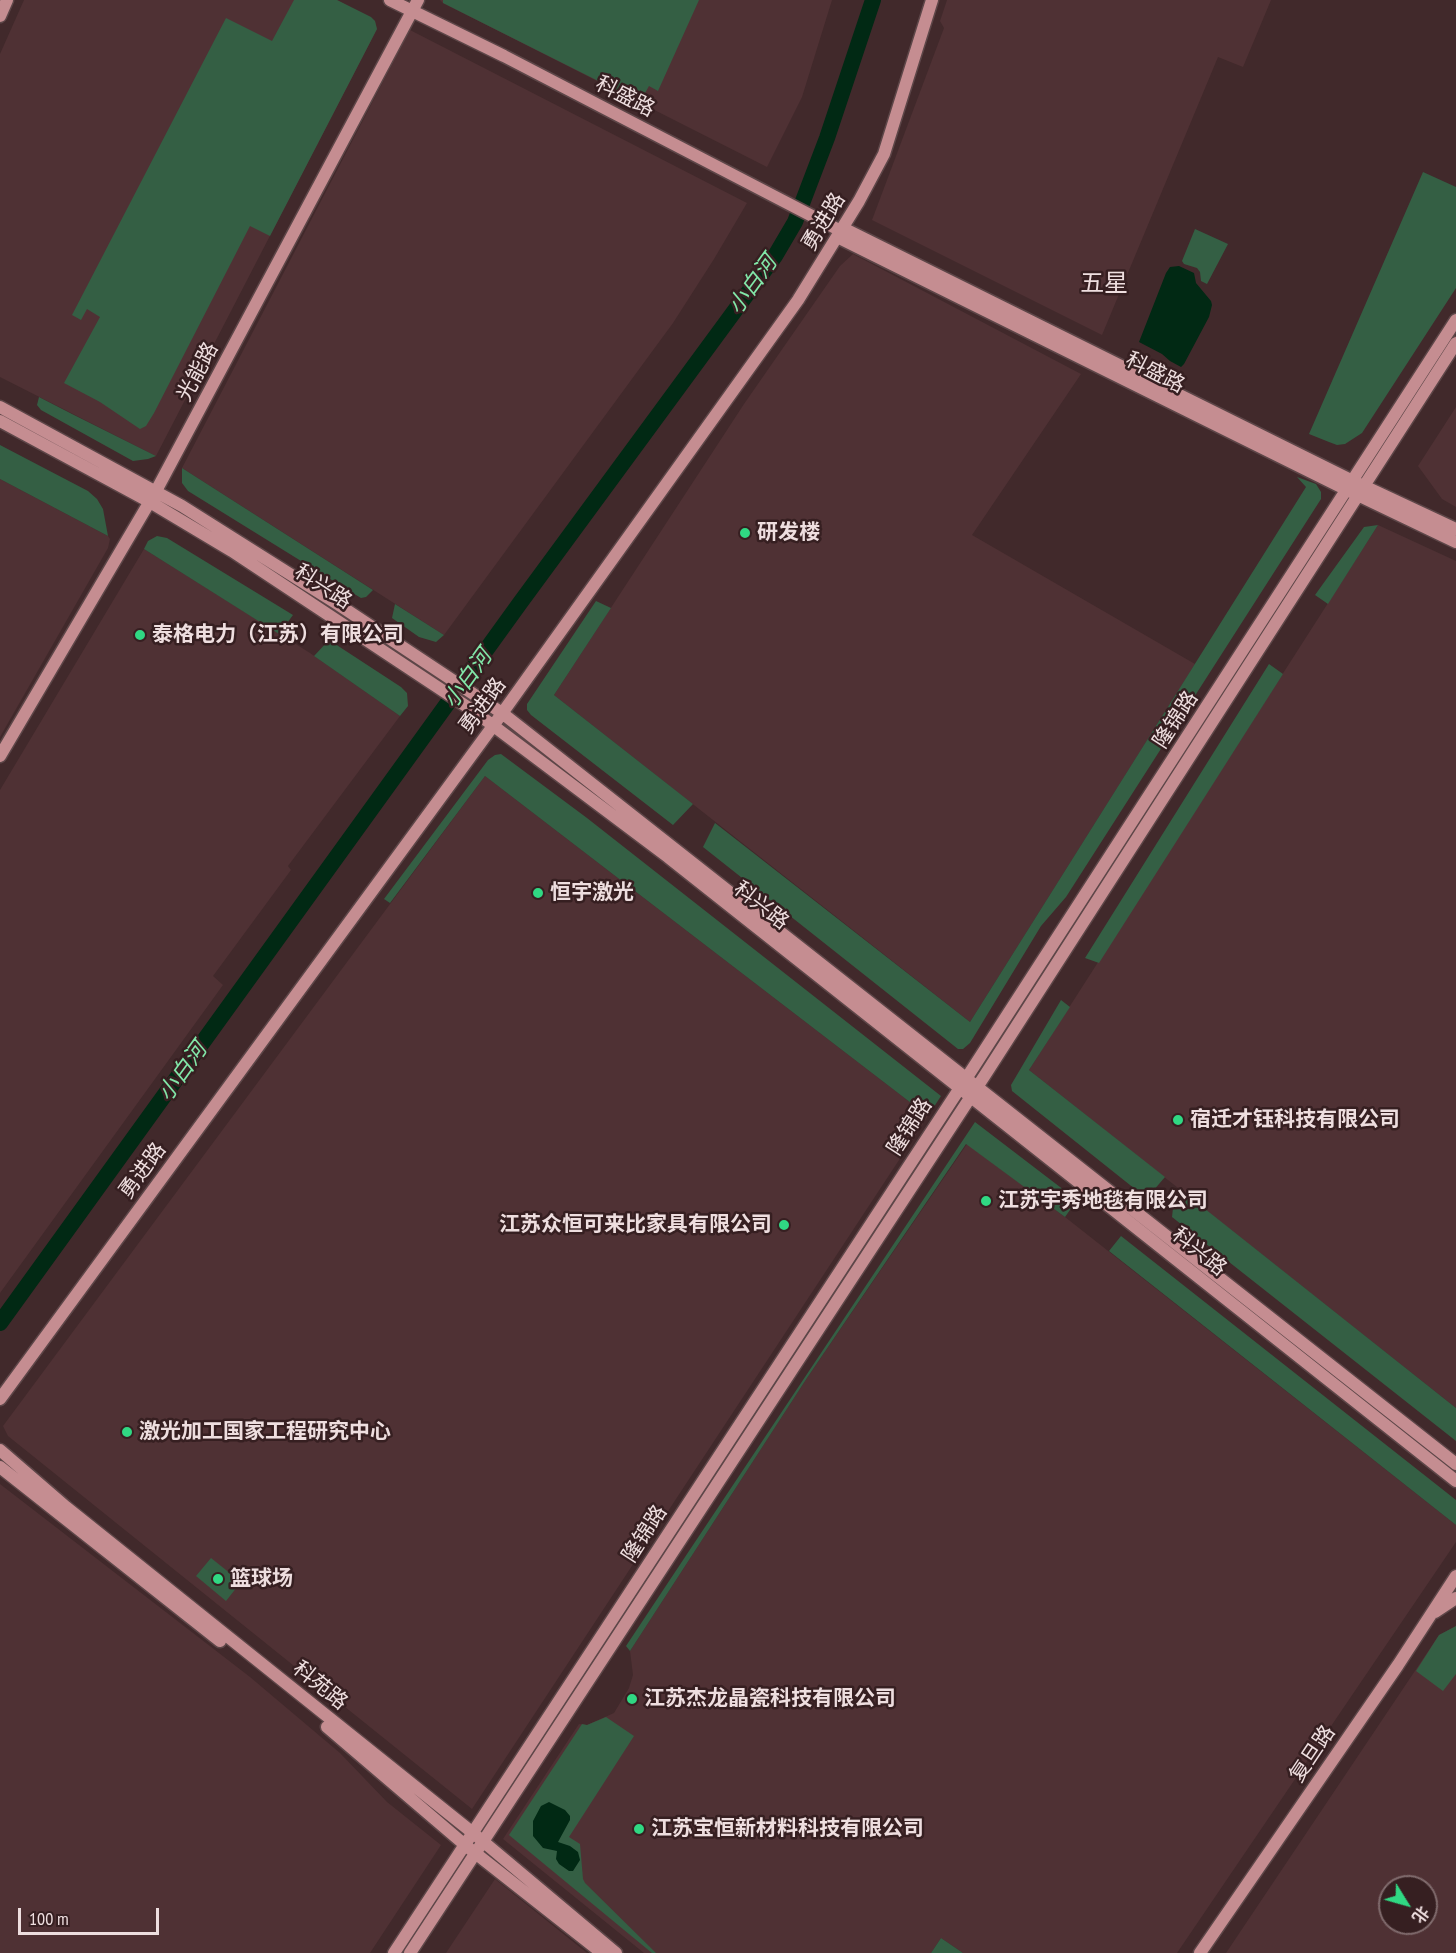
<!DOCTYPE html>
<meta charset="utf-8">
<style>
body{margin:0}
#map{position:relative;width:1456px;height:1953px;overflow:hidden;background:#41292b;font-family:"PT Sans Narrow","Noto Sans SC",sans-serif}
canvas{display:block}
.north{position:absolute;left:1378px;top:1875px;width:60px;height:60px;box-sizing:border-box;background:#361f21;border:2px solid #806b6d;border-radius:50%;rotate:127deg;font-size:16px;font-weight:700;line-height:24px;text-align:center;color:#eededf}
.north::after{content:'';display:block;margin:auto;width:21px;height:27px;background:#30d883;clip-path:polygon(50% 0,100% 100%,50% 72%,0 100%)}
.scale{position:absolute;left:18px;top:1908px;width:141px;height:27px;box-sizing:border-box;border:3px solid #eededf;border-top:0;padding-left:8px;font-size:18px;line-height:21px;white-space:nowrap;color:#eededf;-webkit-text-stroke:4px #361f21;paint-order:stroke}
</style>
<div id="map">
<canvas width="1456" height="1953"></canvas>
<div class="north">北</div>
<div class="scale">100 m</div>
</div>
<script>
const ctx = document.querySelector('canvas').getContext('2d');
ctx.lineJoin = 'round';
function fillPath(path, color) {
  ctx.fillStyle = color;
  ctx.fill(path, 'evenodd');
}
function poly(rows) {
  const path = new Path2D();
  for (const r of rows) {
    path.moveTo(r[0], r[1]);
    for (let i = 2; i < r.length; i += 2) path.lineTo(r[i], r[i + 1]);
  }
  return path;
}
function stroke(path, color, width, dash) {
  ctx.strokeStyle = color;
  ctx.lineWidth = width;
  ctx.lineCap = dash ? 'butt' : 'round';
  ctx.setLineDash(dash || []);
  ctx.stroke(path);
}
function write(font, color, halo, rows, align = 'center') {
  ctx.font = font + ' "PT Sans Narrow","Noto Sans SC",sans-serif';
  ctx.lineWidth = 5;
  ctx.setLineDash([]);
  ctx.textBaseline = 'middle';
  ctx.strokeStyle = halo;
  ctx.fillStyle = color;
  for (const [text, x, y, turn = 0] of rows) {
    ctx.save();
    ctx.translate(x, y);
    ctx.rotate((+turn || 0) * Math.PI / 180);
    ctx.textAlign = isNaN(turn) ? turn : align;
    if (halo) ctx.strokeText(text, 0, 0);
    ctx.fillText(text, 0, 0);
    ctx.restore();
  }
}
fillPath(poly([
 [24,0,337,0,375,21,377,29,156,456,0,377,0,54],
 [440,0,832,0,802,97,767,167,443,3],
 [947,0,1271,0,1243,67,1218,57,1102,335,872,220,944,28,940,21],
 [410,30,747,203,714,259,673,323,444,635,182,468],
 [853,254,1081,374,972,535,1195,664,970,1022,554,695,744,404,840,266],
 [1456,407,1456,507,1442,499,1418,466],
 [0,479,108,536,110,539,108,548,0,737],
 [1378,525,1456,561,1456,1408,1029,1070],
 [144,549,310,653,400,716,288,866,291,870,213,976,223,985,0,1293,0,790],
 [485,776,928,1116,472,1809,8,1436,3,1426],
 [967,1144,1065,1217,1456,1525,1456,1542,1177,1953,963,1953,941,1938,931,1953,644,1953,503,1839,579,1724,587,1725,614,1713,629,1688,633,1675,630,1651,807,1378],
 [0,1484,250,1677,340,1753,387,1802,441,1845,370,1953,0,1953],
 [1456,1626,1456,1953,1226,1953,1439,1635],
 [1390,1887,1426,1887,1426,1923,1390,1923],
 [495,1879,587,1953,446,1953]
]), '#4f3134');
fillPath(poly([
 [294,0,337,0,371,17,375,21,377,29,270,236,250,226,154,413,146,426,140,429,100,402,64,383,100,317,87,309,81,320,72,315,226,18,272,41],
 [443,0,699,0,658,91,649,86,640,102,443,3],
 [1423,172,1456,187,1456,288,1362,433,1345,444,1337,445,1329,442,1309,434],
 [1195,229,1228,244,1207,284,1201,281,1200,272,1197,268,1184,264,1182,261],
 [39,397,72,414,156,456,148,459,133,461,41,410,37,405],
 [0,445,88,491,97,499,103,509,108,536,0,479],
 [182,468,373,590,366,597,361,598,356,595,188,491,182,483],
 [1297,477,1316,484,1321,492,1321,499,1066,897,1041,926,970,1043,963,1049,958,1049,703,847,715,823,970,1022,1306,487],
 [1378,525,1328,604,1315,595,1364,527],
 [157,536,167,538,293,615,279,634,144,549,148,541],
 [596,601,611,608,554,695,693,804,673,825,531,715,527,710,527,704],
 [395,604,444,635,436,642,419,637,392,618],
 [329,640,401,687,407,693,408,706,400,716,314,656],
 [1269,664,1283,674,1099,963,1085,958],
 [501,754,587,818,941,1096,928,1116,485,776,390,903,384,899,488,760,495,755],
 [1061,1000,1070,1007,1029,1070,1165,1177,1153,1191,1140,1193,1012,1091,1011,1085],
 [975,1122,1077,1200,1065,1217,966,1144,807,1378,630,1651,626,1646,687,1554],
 [1185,1193,1456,1408,1456,1441,1172,1217,1173,1208],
 [1121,1236,1456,1500,1456,1525,1109,1251],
 [211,1558,241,1582,226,1601,196,1576],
 [1456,1626,1456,1674,1443,1691,1416,1671,1439,1635],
 [606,1717,634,1736,569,1837,580,1844,583,1879,585,1883,656,1953,652,1953,509,1835,582,1724,587,1725],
 [941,1938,963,1953,931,1953]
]), '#345f44');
fillPath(poly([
 [1179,266,1194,273,1196,283,1211,301,1212,305,1209,317,1184,364,1181,367,1170,361,1162,354,1139,342,1166,273,1170,267],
 [549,1802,565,1810,570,1816,570,1820,558,1842,570,1846,578,1852,580,1860,573,1871,569,1871,559,1864,556,1859,557,1851,543,1848,533,1836,533,1821,541,1806]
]), '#012914');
stroke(poly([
 [0,1323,520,603,775,256,795,222,827,138,873,0]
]), '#012914', 16);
const secondary = poly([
 [390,0,504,56,841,231],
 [0,16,7,0],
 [843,228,1353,481,1456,529],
 [837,237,1347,490,1456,542],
 [0,407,182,506,339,605,502,713,1456,1464],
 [0,421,150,502,232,551,475,712,668,857,1456,1481],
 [0,756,156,491,418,0],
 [0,1399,493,726,798,300,859,201,884,154,932,0],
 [0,1450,66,1507,473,1833,616,1953],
 [0,1467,220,1641],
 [1435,1612,1456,1598],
 [327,1727,465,1845,602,1953],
 [394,1953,973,1068,1456,320],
 [410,1953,985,1075,1456,343],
 [1200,1953,1398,1665,1456,1576]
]);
stroke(secondary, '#5d4648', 15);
stroke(secondary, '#c58d91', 12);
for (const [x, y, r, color] of [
 [745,533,6,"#30d883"],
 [140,635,6,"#30d883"],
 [538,893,6,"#30d883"],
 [1178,1120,6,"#30d883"],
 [986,1201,6,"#30d883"],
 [784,1225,6,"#30d883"],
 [127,1432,6,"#30d883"],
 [218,1579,6,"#30d883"],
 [632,1699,6,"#30d883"],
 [639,1829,6,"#30d883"]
]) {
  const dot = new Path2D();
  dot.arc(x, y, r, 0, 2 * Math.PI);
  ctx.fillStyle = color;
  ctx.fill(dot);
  stroke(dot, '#361f21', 2);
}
write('21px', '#eededf', '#361f21', [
 ["科盛路",625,97,27],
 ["勇进路",824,222,-59],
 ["光能路",198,372,-62],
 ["科盛路",1155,373,27],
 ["科兴路",323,587,33],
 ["勇进路",483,706,-54],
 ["隆锦路",1176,720,-57],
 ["科兴路",761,906,38],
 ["隆锦路",910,1127,-57],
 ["勇进路",143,1171,-54],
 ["科兴路",1199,1252,39],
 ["隆锦路",645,1534,-57],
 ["科苑路",320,1686,39],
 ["复旦路",1313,1754,-56]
]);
write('bold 21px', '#eededf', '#361f21', [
 ["研发楼",757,533],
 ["泰格电力（江苏）有限公司",152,635],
 ["恒宇激光",550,893],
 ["宿迁才钰科技有限公司",1190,1120],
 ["江苏宇秀地毯有限公司",998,1201],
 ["江苏众恒可来比家具有限公司",772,1225,"right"],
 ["激光加工国家工程研究中心",139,1432],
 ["篮球场",230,1579],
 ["江苏杰龙晶瓷科技有限公司",644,1699],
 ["江苏宝恒新材料科技有限公司",651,1829]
], 'left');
write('italic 22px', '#82e8a9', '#361f21', [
 ["小白河",753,285,-54],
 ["小白河",468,679,-54],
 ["小白河",183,1072,-54]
]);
write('24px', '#eededf', '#361f21', [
 ["五星",1104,284]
]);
</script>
